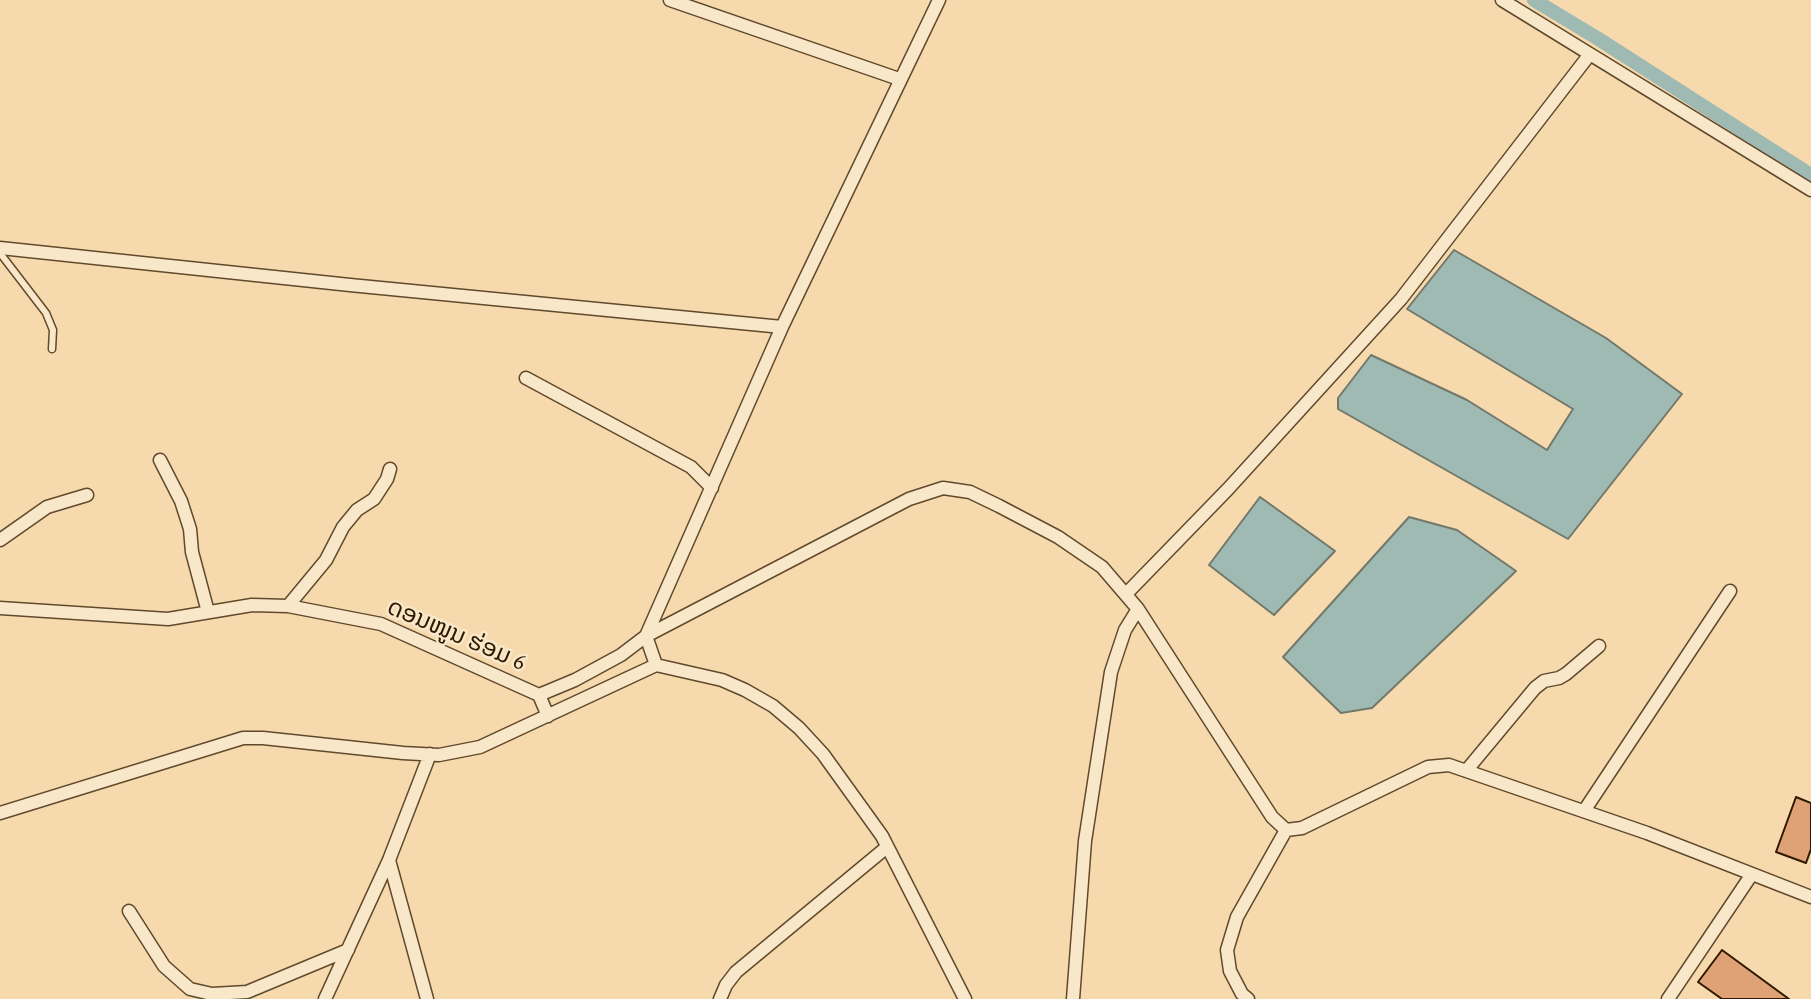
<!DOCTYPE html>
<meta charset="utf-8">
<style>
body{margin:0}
canvas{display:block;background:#f6daad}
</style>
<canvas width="1811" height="999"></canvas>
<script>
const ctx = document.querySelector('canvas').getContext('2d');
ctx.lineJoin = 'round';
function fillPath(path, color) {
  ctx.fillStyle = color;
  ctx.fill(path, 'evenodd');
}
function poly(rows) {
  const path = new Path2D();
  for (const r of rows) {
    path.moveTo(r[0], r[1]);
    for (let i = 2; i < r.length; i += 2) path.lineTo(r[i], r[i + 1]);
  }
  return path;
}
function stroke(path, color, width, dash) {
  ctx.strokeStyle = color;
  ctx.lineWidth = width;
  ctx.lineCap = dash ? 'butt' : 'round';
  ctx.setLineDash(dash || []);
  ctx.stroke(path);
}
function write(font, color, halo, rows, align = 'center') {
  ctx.font = font + ' Alegreya,"Noto Sans Lao",serif';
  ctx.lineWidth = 5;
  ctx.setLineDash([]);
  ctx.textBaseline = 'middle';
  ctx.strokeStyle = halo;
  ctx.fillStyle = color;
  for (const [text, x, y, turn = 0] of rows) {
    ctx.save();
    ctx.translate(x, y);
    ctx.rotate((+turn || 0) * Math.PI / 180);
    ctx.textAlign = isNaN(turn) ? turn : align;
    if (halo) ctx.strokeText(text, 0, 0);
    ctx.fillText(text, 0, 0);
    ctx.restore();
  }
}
const water = poly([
 [1454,250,1606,338,1682,394,1568,539,1338,409,1338,398,1371,355,1467,400,1547,450,1573,409,1407,309,1454,250],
 [1260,497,1335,551,1274,615,1209,565,1260,497],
 [1409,517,1457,530,1516,571,1372,708,1341,713,1283,657,1409,517]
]);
fillPath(water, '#9fb9b3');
stroke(water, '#72796b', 2);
stroke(poly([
 [1534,0,1597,38,1811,175]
]), '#9fb9b3', 14);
const building = poly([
 [1796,797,1811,803,1811,849,1806,863,1776,852,1796,797],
 [1722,950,1789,999,1722,999,1698,982,1722,950]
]);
fillPath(building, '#dfa176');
stroke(building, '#2f1900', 2);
const service = poly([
 [0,253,46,313,53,330,52,349]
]);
const minor = poly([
 [670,0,899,79],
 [1502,0,1811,190],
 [0,248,350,285,782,327],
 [526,378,691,467,712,488],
 [160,460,181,501,190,529,192,552,208,612],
 [0,540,47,507,87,495],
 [1126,594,1228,489,1401,299,1590,54],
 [288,606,326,560,343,527,357,510,374,499,387,479,390,469],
 [0,608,168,619,252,605,288,606,381,624,539,695,548,716],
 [656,665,646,636,782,327,939,0],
 [539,695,575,680,621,655,646,636,909,499,943,488,970,492,999,506,1058,537,1102,567,1138,609,1272,817,1286,830,1302,828,1428,767,1449,765,1647,833,1811,897],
 [1466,771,1535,688,1544,681,1559,678,1566,674,1599,646],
 [1584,811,1730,591],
 [0,813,243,738,263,738,403,753,439,755,480,747,656,665,722,680,745,690,773,706,799,728,823,754,882,836,965,999],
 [389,860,427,999],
 [129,911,164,966,190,989,212,994,247,992,348,950],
 [325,999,389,860,430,754],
 [720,999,726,985,736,972,887,847],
 [1073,999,1085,841,1111,672,1125,630,1138,609],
 [1248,999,1242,994,1230,971,1227,950,1237,917,1286,830],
 [1668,999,1752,874]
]);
stroke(service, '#61492b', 9);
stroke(minor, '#61492b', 15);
stroke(service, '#f9e7ca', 6);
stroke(minor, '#f9e7ca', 12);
write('24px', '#2f1900', '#f9e7ca', [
 ["ດອນໜູນ ຮ່ອມ 6",456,636,23]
]);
</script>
